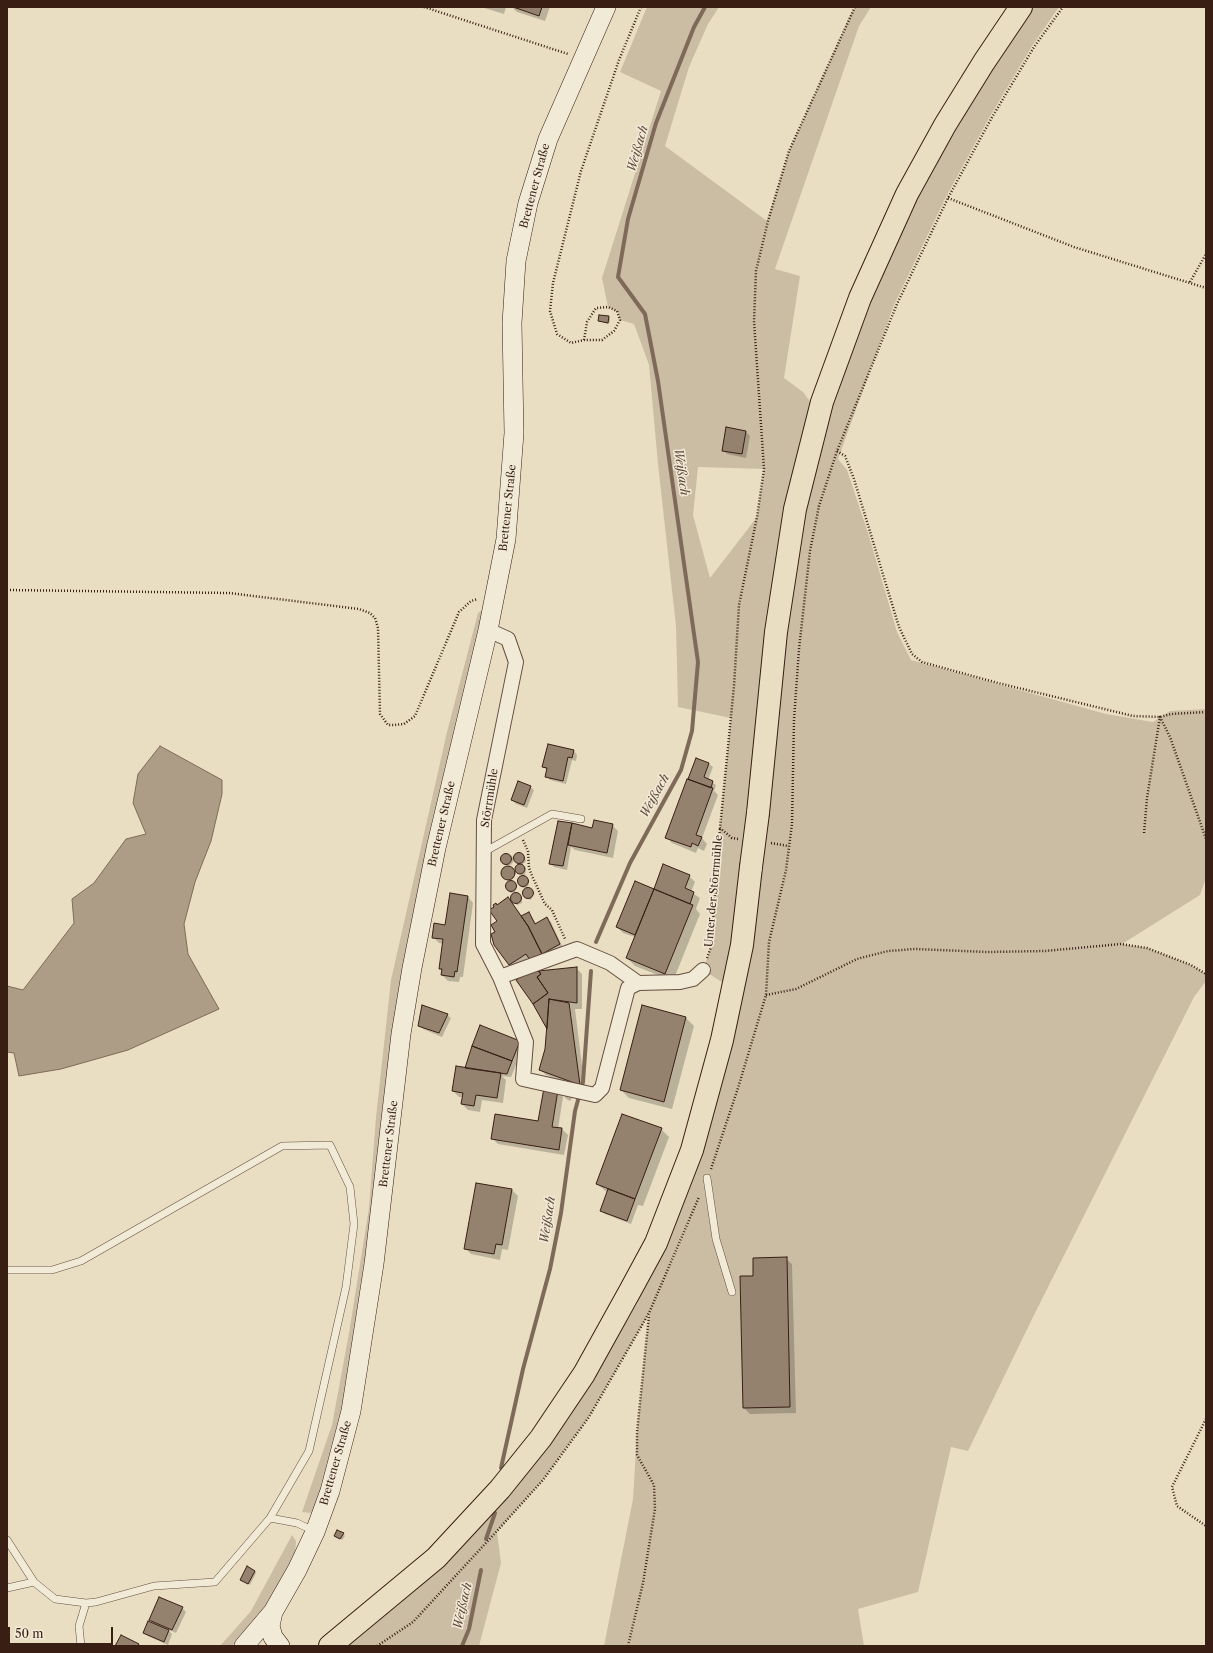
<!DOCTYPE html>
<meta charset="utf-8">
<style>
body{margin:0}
#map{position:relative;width:1213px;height:1653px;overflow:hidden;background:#e9dec2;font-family:"Libre Caslon Text",serif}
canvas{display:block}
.frame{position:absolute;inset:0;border:8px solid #391e14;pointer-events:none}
.scale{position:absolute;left:8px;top:1627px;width:105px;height:18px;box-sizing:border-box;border:2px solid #391e14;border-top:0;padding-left:5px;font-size:12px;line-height:14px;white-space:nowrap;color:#391e14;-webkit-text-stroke:3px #f1ead7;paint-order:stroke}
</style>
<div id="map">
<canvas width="1213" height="1653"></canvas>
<div class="frame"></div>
<div class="scale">50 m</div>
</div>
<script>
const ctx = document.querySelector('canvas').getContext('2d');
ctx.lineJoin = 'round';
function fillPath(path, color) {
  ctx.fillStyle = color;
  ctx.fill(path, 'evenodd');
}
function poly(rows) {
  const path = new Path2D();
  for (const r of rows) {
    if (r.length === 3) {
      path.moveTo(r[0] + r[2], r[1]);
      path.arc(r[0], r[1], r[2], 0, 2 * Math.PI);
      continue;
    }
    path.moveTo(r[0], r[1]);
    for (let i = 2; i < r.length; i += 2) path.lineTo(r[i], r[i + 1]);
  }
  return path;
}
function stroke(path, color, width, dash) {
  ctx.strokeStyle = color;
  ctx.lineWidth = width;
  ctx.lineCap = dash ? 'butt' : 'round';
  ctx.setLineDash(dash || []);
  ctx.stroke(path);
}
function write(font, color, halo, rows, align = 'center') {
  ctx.font = font + ' "Libre Caslon Text",serif';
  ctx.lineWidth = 3;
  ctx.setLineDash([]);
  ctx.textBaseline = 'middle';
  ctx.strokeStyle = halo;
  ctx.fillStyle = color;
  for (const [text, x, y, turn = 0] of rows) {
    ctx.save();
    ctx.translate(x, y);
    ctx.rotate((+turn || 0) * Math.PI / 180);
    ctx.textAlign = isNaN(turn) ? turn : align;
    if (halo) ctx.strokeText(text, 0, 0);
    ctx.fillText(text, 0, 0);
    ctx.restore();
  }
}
fillPath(poly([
 [647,7,719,7,708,24,689,67,665,146,767,221,789,151,850,15,855,7,871,7,859,26,775,269,800,276,784,378,803,392,812,404,785,505,765,629,756,722,775,721,804,512,830,408,847,357,906,218,975,92,1032,7,1059,7,1032,46,989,118,946,197,894,305,838,459,847,470,869,536,897,632,911,660,1106,714,1153,722,1170,711,1206,709,1206,878,1200,895,1122,944,1147,948,1191,965,1206,974,1206,981,1194,997,1033,1317,968,1451,951,1447,918,1592,858,1609,864,1646,604,1646,633,1499,637,1432,649,1314,589,1417,543,1480,497,1532,501,1563,479,1646,349,1646,416,1590,457,1552,534,1461,591,1381,638,1302,630,1291,692,1150,725,984,703,970,711,947,720,828,731,718,678,707,676,626,658,464,649,365,634,324,620,320,617,311,608,307,602,278,661,91,620,72],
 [698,467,764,469,757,517,710,578,693,515],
 [481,611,483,611,375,1194,344,1402,326,1484,316,1507,311,1513,302,1512,332,1425,349,1333,369,1208,376,1117,391,980,447,732,478,613],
 [292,1535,296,1541,295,1556,276,1591,262,1612,232,1646,220,1646,251,1611]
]), '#cbbda4');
const water = poly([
 [160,746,222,780,222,794,211,841,195,882,184,924,188,954,219,1009,128,1050,61,1069,19,1076,14,1053,7,1052,7,986,23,990,74,923,72,899,94,883,126,839,146,834,133,803,138,774,160,746]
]);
fillPath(water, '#ad9d87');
stroke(water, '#7f6a59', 1);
fillPath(poly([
 [481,7,506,7,504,14],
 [512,7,550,7,545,21,517,12],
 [609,317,610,319,609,324,599,321],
 [727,429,746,432,750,436,746,458,727,454,723,450],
 [548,745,574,751,577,755,576,761,572,760,566,784,550,780,546,776,547,770,543,767],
 [696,759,709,764,713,767,708,780,716,785,714,791,718,795,702,838,707,844,704,851,698,848,696,853,672,843,666,837],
 [530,787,534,790,527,808,516,804,512,800],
 [559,822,593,829,612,825,618,831,613,858,575,850,571,847,567,870,554,867,550,863],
 [517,854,522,854,525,858,526,861,522,865,526,872,524,876,517,873,516,868,521,864,515,861],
 [508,860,5.5],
 [509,874,6],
 [689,876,695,882,691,892,700,898,696,909,700,914,673,981,635,966,627,958,635,937,623,933,617,927,635,883,654,890],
 [524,883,5],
 [508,882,511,882,517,887,515,892,522,898,522,903,517,905,513,902,511,899,515,892,511,893,507,890],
 [526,887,534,893,531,900,526,898,523,894],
 [468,897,473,903,463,977,460,977,459,982,448,981,442,975,443,972,440,969,444,944,439,943,433,937,446,926],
 [508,899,522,916,529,913,536,924,547,919,551,922,563,948,547,957,542,953,540,953,547,960,513,969,495,945,498,921,496,904,498,906],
 [576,968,582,974,582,1009,575,1009,585,1090,546,1075,540,1069,546,1049,548,1029,539,972],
 [447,1015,451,1018,442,1037,423,1029,419,1025],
 [686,1018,694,1026,672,1109,629,1098,621,1090],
 [519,1041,518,1066,516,1065,511,1077,502,1076,506,1080,503,1103,482,1100,480,1112,468,1110,462,1104,463,1097,459,1097,453,1091,468,1069],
 [558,1091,563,1097,558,1129,562,1129,568,1135,564,1155,498,1144,492,1138,539,1123],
 [566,1094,572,1098,570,1101,565,1098],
 [661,1129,669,1137,643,1206,638,1205,631,1224,605,1214,601,1211,608,1193,597,1184],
 [477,1184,512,1190,518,1196,508,1250,502,1249,500,1260,471,1254,465,1248],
 [786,1259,792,1264,796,1413,750,1414,744,1408,754,1277],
 [343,1534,345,1536,342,1540,335,1536],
 [255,1571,256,1573,250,1585,241,1580],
 [182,1608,186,1612,176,1633,167,1629,172,1634,168,1645,148,1636,144,1633,155,1625,150,1620]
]), '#0003');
stroke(poly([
 [596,942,630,863,681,770,692,731,698,662,658,381,645,314,618,277,628,219,656,123,694,27,705,7],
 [501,1468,523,1369,550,1269,561,1213,575,1111,583,1082,591,971],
 [486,1539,495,1513],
 [462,1646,469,1629,481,1570]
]), '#7f6a59', 4);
const building = poly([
 [513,7,542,7,539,16,513,7],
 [599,315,609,316,608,323,598,321,599,315],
 [726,427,746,431,742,454,722,451,726,427],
 [548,744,574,750,572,758,568,757,563,781,545,777,547,768,542,767,548,744],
 [696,758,709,763,704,777,713,781,711,788,688,779,696,758],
 [687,779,713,788,696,835,702,837,698,846,692,843,691,847,665,838,687,779],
 [518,781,531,786,524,805,511,800,518,781],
 [594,820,613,824,607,853,568,845,572,823,592,828,594,820],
 [558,821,572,823,563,866,549,864,558,821],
 [519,858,5.5],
 [506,859,5.5],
 [520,869,5],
 [663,864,690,875,685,888,694,892,690,904,654,889,663,864],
 [508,873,7],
 [523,881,5.5],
 [511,886,5.5],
 [635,881,654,889,635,935,616,927,635,881],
 [528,893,5.5],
 [654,889,693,905,665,974,626,958,654,889],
 [516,898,5.5],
 [450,893,468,896,457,972,455,971,454,977,441,975,442,969,439,969,443,939,432,938,434,923,445,925,450,893],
 [508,897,528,926,542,954,530,960,526,954,509,965,494,945,491,934,495,932,491,925,497,921,489,910,494,907,493,905,496,903,497,905,508,897],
 [529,912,535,924,547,917,560,944,542,954,528,926,521,916,529,912],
 [536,966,541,974,537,977,548,993,533,1004,516,980,536,966],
 [577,967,577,1003,549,999,547,1029,533,1004,548,993,537,977,541,974,538,971,577,967],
 [549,999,569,1003,580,1085,539,1070,545,1049,549,999],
 [422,1005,448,1014,439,1033,418,1026,422,1005],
 [642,1005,686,1017,664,1102,620,1090,642,1005],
 [480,1025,520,1041,512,1061,472,1046,480,1025],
 [472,1046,512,1061,507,1074,465,1068,472,1046],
 [456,1066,501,1073,497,1098,476,1095,474,1106,461,1104,463,1093,452,1091,456,1066],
 [544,1088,558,1090,552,1127,562,1128,559,1150,491,1139,495,1114,538,1121,544,1088],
 [622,1114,662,1128,635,1199,596,1184,622,1114],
 [476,1183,512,1189,502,1245,496,1244,494,1254,464,1249,476,1183],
 [608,1189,635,1199,627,1221,600,1211,608,1189],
 [787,1257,790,1407,743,1408,740,1276,753,1276,753,1258,787,1257],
 [337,1530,344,1533,340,1539,334,1536,337,1530],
 [247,1566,255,1571,248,1584,240,1580,247,1566],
 [159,1597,183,1607,172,1630,149,1620,159,1597],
 [148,1621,169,1630,164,1642,143,1633,148,1621],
 [121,1635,139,1644,138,1646,115,1646,121,1635]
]);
fillPath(building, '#95826e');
stroke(building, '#391e14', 1);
const lane = poly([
 [484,852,552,814,581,819],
 [707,1178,716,1239,732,1292],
 [7,1270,52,1270,81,1261,282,1146,330,1145,350,1187,354,1224,346,1287,309,1451,270,1518,215,1582,154,1586,96,1602,86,1603,55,1599,34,1582,7,1540],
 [270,1518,297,1523,314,1531],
 [7,1588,34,1582],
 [81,1646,79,1626,86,1603]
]);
const street = poly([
 [488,630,508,639,516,662,484,820,483,944,500,977,526,1042,523,1079,595,1095,602,1088,628,988,638,983,680,982,693,979,703,970],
 [500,977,577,949,610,963,638,983]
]);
const secondary = poly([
 [273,1612,270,1626,273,1637,280,1646],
 [244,1646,273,1612,297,1570,315,1532,330,1491,351,1411,374,1264,401,1034,412,968,436,848,488,630,506,539,514,433,512,323,516,261,528,203,548,139,606,7]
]);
const primary = poly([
 [758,813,776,632,795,509,822,402,860,298,907,194,945,125,984,62,1021,7],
 [330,1646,436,1558,500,1489,541,1438,584,1374,630,1291,656,1243,692,1150,722,1040,742,945,751,867]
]);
stroke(lane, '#654e40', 8);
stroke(street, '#654e40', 16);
stroke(secondary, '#391e14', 20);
stroke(primary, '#391e14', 24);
stroke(poly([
 [424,7,568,54],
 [948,198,1074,247,1206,288],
 [1190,282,1206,254],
 [584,340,587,322,596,308,608,307,617,311,620,320,614,331,602,340,584,340,571,343,557,334,550,311,553,283,581,171,619,60,641,7],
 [837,451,845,456,854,479,899,627,912,654,922,662,998,683,1133,716,1160,717,1171,714,1206,712],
 [7,590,229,593,359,609,370,613,375,618,378,628,380,714,388,725,394,725,404,724,415,716,459,612,471,601,478,599],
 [1144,833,1147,798,1160,717,1170,737,1206,839],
 [738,839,732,838,720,828,734,686,739,605,757,517,764,469,754,321,756,271,768,221,789,151,855,7],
 [523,840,528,851,529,868,533,878,545,904,552,910,565,939],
 [771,843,788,846],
 [707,958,711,947,720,828],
 [766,995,796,989,857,959,888,951,915,949,988,952,1045,951,1121,944,1147,948,1191,965,1206,974],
 [711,1169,738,1088,766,995,769,942,786,870,792,824,794,720,799,649,810,551,819,506,837,451,897,304,948,198,991,119,1034,47,1063,7],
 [1206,1419,1172,1487,1177,1506,1206,1526],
 [377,1646,413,1622,496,1532,543,1480,589,1417,649,1313,699,1197],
 [628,1646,643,1583,655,1509,654,1485,637,1455,637,1432,649,1315]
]), '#391e14', 2.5, [1, 2]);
stroke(lane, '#f1ead7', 7);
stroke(street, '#f1ead7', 14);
stroke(secondary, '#f1ead7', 19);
stroke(primary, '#e9dec2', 22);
const primaryBridge = poly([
 [751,867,758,813]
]);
stroke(primaryBridge, '#391e14', 24, []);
stroke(primaryBridge, '#e9dec2', 22);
write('11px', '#391e14', '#f1ead7', [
 ["Brettener Straße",535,186,-75],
 ["Brettener Straße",508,508,-84],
 ["Störrmühle",490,798,-81],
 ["Brettener Straße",442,824,-77],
 ["Unter der Störrmühle",714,891,-85],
 ["Brettener Straße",389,1144,-83],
 ["Brettener Straße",336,1463,-74]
]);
write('italic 12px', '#624a3c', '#f1ead7', [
 ["Weißach",638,149,-74],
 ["Weißach",681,472,82],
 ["Weißach",655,796,-61],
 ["Weißach",548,1220,-81],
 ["Weißach",463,1606,-77]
]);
</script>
